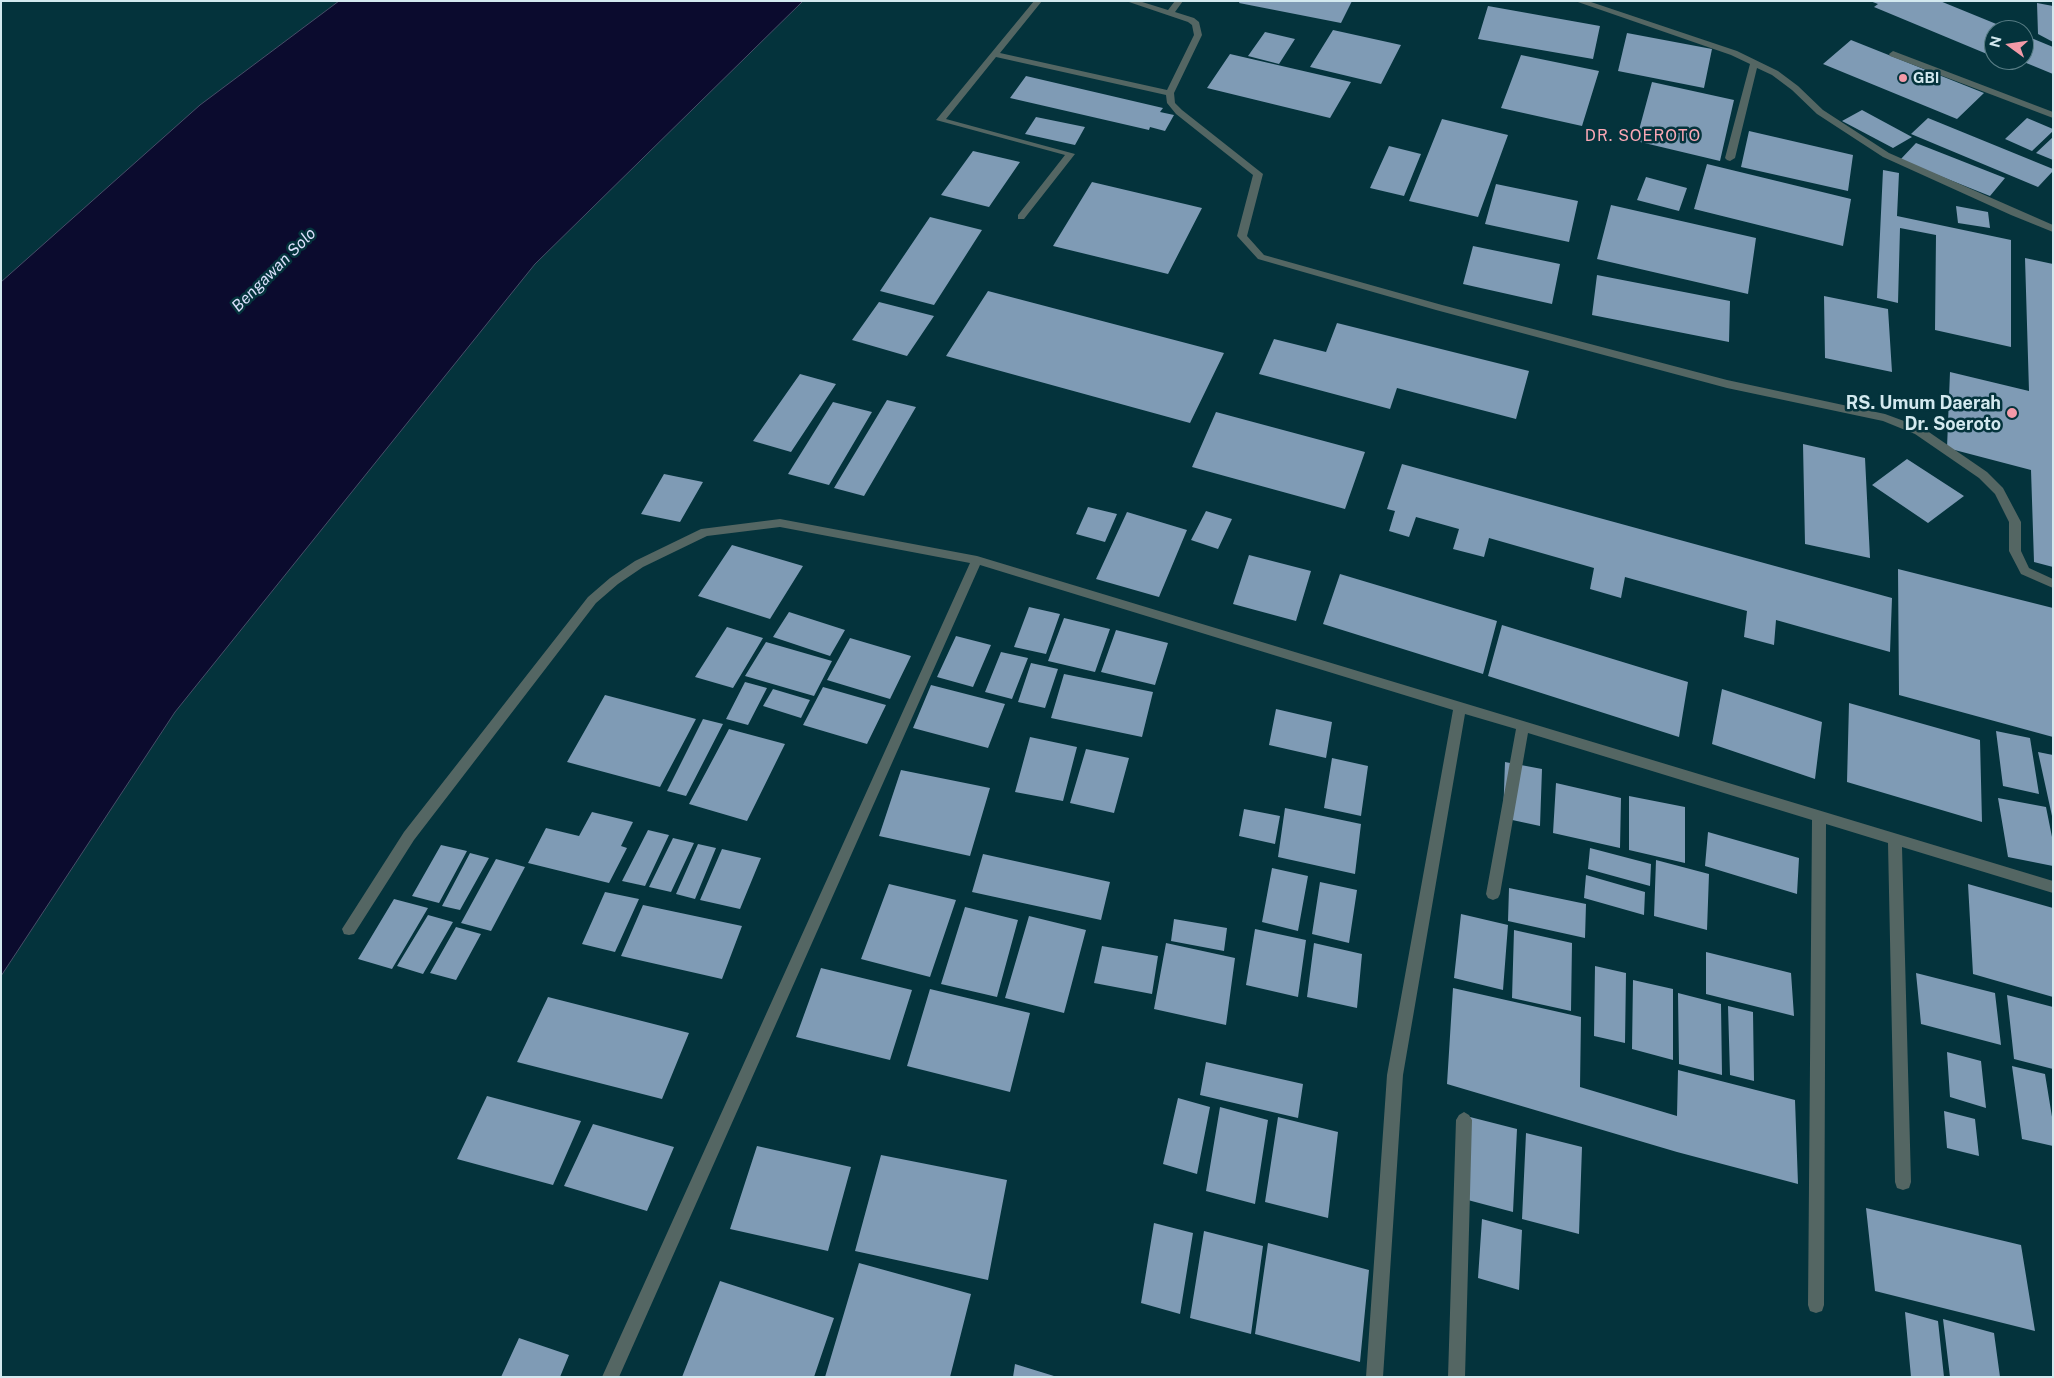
<!DOCTYPE html>
<style>
body{margin:0}
#map{position:relative;width:2054px;height:1378px;overflow:hidden;background:#04333c;font-family:"Public Sans",sans-serif}
canvas{display:block}
.frame{position:absolute;inset:0;border:2px solid #d3e9ef;pointer-events:none}
.north{position:absolute;left:1984px;top:20px;width:50px;height:50px;box-sizing:border-box;background:#04333c;border:1px solid #577c84;border-radius:50%;rotate:284deg;font-size:14px;font-weight:700;line-height:20px;text-align:center;color:#d3e9ef}
.north::after{content:'';display:block;margin:auto;width:18px;height:22px;background:#f39aa8;clip-path:polygon(50% 0,100% 100%,50% 72%,0 100%)}
</style>
<div id="map">
<canvas width="2054" height="1378"></canvas>
<div class="frame"></div>
<div class="north">N</div>
</div>
<script>
const ctx = document.querySelector('canvas').getContext('2d');
ctx.lineJoin = 'round';
function fillPath(path, color) {
  ctx.fillStyle = color;
  ctx.fill(path, 'evenodd');
}
function poly(rows) {
  const path = new Path2D();
  for (const r of rows) {
    path.moveTo(r[0], r[1]);
    for (let i = 2; i < r.length; i += 2) path.lineTo(r[i], r[i + 1]);
  }
  return path;
}
function stroke(path, color, width, dash) {
  ctx.strokeStyle = color;
  ctx.lineWidth = width;
  ctx.lineCap = dash ? 'butt' : 'round';
  ctx.setLineDash(dash || []);
  ctx.stroke(path);
}
function write(font, color, halo, rows, align = 'center') {
  ctx.font = font + ' "Public Sans",sans-serif';
  ctx.lineWidth = 5;
  ctx.setLineDash([]);
  ctx.textBaseline = 'middle';
  ctx.strokeStyle = halo;
  ctx.fillStyle = color;
  for (const [text, x, y, turn = 0] of rows) {
    ctx.save();
    ctx.translate(x, y);
    ctx.rotate((+turn || 0) * Math.PI / 180);
    ctx.textAlign = isNaN(turn) ? turn : align;
    if (halo) ctx.strokeText(text, 0, 0);
    ctx.fillText(text, 0, 0);
    ctx.restore();
  }
}
const water = poly([
 [339,1,803,1,535,264,175,712,1,976,1,282,200,105,339,1]
]);
fillPath(water, '#0b0b2e');
stroke(water, '#474e68', 1);
fillPath(poly([
 [1240,1,1352,1,1341,23,1239,3],
 [1870,1,1940,1,2011,30,1994,30,1994,49,1987,54,1874,7,1878,4],
 [2037,3,2053,6,2053,42,2038,34],
 [1488,6,1600,26,1593,59,1478,39],
 [1333,30,1401,45,1381,84,1310,67],
 [1265,32,1295,39,1279,64,1248,56],
 [1627,33,1712,49,1704,88,1618,71],
 [2024,35,2053,47,2053,74,2019,60,2024,60],
 [1851,40,1984,93,1957,119,1823,64],
 [1230,54,1351,82,1330,118,1207,88],
 [1521,55,1599,71,1582,126,1501,108],
 [1026,76,1163,108,1160,112,1174,115,1165,131,1150,127,1149,130,1010,98],
 [1652,82,1734,100,1720,161,1636,141],
 [1862,110,1912,137,1893,148,1842,121],
 [1036,117,1085,127,1075,145,1025,134],
 [1928,118,2053,169,2053,171,2038,187,1911,134],
 [2027,118,2053,129,2053,131,2032,151,2005,139],
 [1442,119,1508,135,1478,217,1409,201],
 [1749,131,1853,155,1848,191,1741,167],
 [2053,137,2053,160,2036,153],
 [1916,143,2005,178,1990,196,1900,160],
 [1389,146,1421,154,1404,196,1370,188],
 [973,151,1020,162,989,207,941,195],
 [1707,164,1851,199,1843,246,1694,209],
 [1883,170,1899,173,1897,216,2011,240,2011,347,1935,330,1936,235,1900,228,1898,303,1877,298],
 [1646,177,1687,188,1679,211,1637,200],
 [1092,182,1202,208,1168,274,1053,246],
 [1496,184,1578,201,1569,242,1485,224],
 [1611,205,1756,238,1748,294,1597,259],
 [1956,206,1988,212,1990,228,1958,223],
 [930,217,982,230,934,305,880,291],
 [1473,246,1560,264,1552,304,1463,284],
 [2025,258,2053,264,2053,567,2034,562,2031,470,1947,448,1950,372,2029,391],
 [1597,275,1730,301,1729,342,1592,315],
 [988,291,1224,353,1190,423,946,356],
 [1824,296,1888,309,1892,372,1825,358],
 [879,302,934,316,907,356,852,340],
 [1337,323,1529,371,1516,419,1397,388,1390,409,1259,374,1274,339,1326,352],
 [800,374,836,384,791,452,753,441],
 [887,400,916,407,864,496,834,488],
 [833,402,872,412,829,485,788,474],
 [1216,412,1365,452,1345,509,1192,467],
 [1803,444,1865,458,1870,558,1805,544],
 [1907,459,1964,496,1928,523,1872,485],
 [1402,464,1892,598,1890,652,1776,620,1774,645,1744,637,1747,611,1625,577,1621,598,1590,589,1594,568,1489,538,1484,557,1453,549,1459,529,1416,517,1409,537,1389,531,1395,511,1387,509],
 [664,474,703,482,680,522,641,514],
 [1088,507,1117,514,1105,542,1076,534],
 [1206,511,1232,519,1218,549,1191,540],
 [1127,512,1187,530,1159,597,1096,579],
 [732,545,803,566,770,619,698,596],
 [1249,555,1311,571,1296,621,1233,604],
 [1898,569,2053,608,2053,737,1899,695],
 [1340,574,1497,621,1483,674,1323,624],
 [1029,607,1060,614,1046,654,1014,647],
 [789,612,845,630,830,656,773,637],
 [1064,618,1110,629,1095,672,1048,661],
 [1502,625,1688,682,1679,737,1488,676],
 [727,627,763,638,733,688,695,677],
 [1116,630,1168,643,1155,685,1101,672],
 [956,636,991,645,973,687,937,677],
 [850,638,911,656,890,699,827,680],
 [766,642,832,661,814,696,745,676],
 [1001,652,1028,658,1012,699,985,692],
 [1031,663,1058,669,1045,708,1018,702],
 [1064,674,1153,692,1142,737,1051,718],
 [745,682,767,688,748,725,726,719],
 [931,685,1005,704,988,748,913,728],
 [823,687,886,705,867,744,803,725],
 [773,689,810,700,801,718,763,706],
 [1722,689,1822,722,1815,779,1712,744],
 [605,695,696,719,660,787,567,762],
 [1849,703,1980,740,1982,822,1847,782],
 [1276,709,1332,722,1326,758,1269,745],
 [703,719,723,724,686,796,667,791],
 [729,729,785,744,747,821,689,804],
 [1996,731,2030,738,2039,794,2003,786],
 [1030,737,1077,747,1063,801,1015,792],
 [1086,749,1129,758,1114,813,1070,803],
 [2038,752,2053,755,2053,816,2052,816],
 [1332,758,1368,766,1361,816,1324,808],
 [1505,762,1542,769,1540,826,1503,818],
 [901,770,990,788,970,856,879,836],
 [1556,783,1621,798,1620,848,1553,833],
 [1629,796,1685,807,1685,863,1629,850],
 [1998,798,2046,807,2053,842,2053,866,2008,857],
 [1285,808,1361,824,1355,874,1278,857],
 [1244,809,1280,816,1275,844,1239,836],
 [592,812,633,822,621,846,627,848,609,883,528,863,546,828,579,836],
 [648,830,669,835,645,886,622,881],
 [1708,832,1799,858,1797,894,1705,866],
 [673,838,694,843,671,892,649,887],
 [698,844,716,848,695,899,676,894],
 [441,845,467,851,439,903,412,896],
 [1590,848,1651,864,1650,886,1588,869],
 [722,849,761,858,740,909,700,900],
 [470,853,489,858,460,910,442,906],
 [983,854,1110,882,1101,920,972,892],
 [496,859,525,867,491,931,461,923],
 [1656,860,1709,874,1707,930,1654,916],
 [1272,868,1308,876,1298,931,1262,922],
 [1586,875,1645,892,1644,915,1584,898],
 [1320,882,1357,890,1349,943,1312,934],
 [889,884,956,900,930,977,861,959],
 [1968,884,2053,908,2053,997,1973,974],
 [1509,888,1586,904,1585,938,1508,921],
 [605,892,639,899,615,952,582,944],
 [394,899,428,908,392,969,358,959],
 [643,905,742,926,722,979,621,956],
 [965,907,1018,920,997,997,941,984],
 [1461,914,1508,925,1503,990,1454,978],
 [428,915,453,922,423,974,397,966],
 [1029,916,1086,930,1064,1013,1005,998],
 [1174,919,1227,928,1224,951,1171,941],
 [456,927,481,934,456,980,430,973],
 [1255,929,1306,940,1298,997,1246,985],
 [1514,930,1572,943,1571,1011,1512,998],
 [1166,943,1235,958,1226,1025,1154,1009],
 [1314,943,1362,954,1357,1008,1307,997],
 [1102,946,1158,956,1152,994,1094,983],
 [1706,952,1791,973,1794,1016,1706,994],
 [1595,966,1626,973,1625,1043,1594,1036],
 [821,968,912,990,890,1060,796,1037],
 [1916,973,1995,993,2001,1045,1921,1024],
 [1633,980,1673,989,1673,1060,1632,1049],
 [1453,988,1581,1017,1580,1087,1677,1116,1678,1070,1795,1100,1798,1184,1677,1152,1447,1084],
 [930,989,1030,1013,1010,1092,907,1066],
 [1678,993,1721,1004,1722,1075,1679,1064],
 [2007,995,2053,1007,2053,1069,2014,1059],
 [548,997,689,1033,662,1099,517,1062],
 [1728,1006,1753,1012,1754,1081,1730,1075],
 [1947,1052,1981,1061,1986,1108,1950,1097],
 [1206,1062,1303,1084,1298,1118,1200,1095],
 [2012,1066,2045,1074,2053,1123,2053,1146,2022,1139],
 [487,1096,581,1121,553,1185,457,1159],
 [1178,1098,1210,1107,1197,1174,1163,1164],
 [1220,1107,1268,1120,1255,1204,1206,1191],
 [1944,1111,1975,1119,1979,1156,1947,1148],
 [1278,1117,1338,1132,1328,1218,1265,1202],
 [1470,1117,1517,1129,1513,1212,1464,1199],
 [593,1124,674,1147,647,1211,564,1186],
 [1526,1133,1582,1147,1579,1234,1522,1219],
 [757,1146,851,1167,828,1251,730,1229],
 [881,1155,1007,1180,988,1280,855,1251],
 [1866,1208,2021,1245,2035,1331,1875,1291],
 [1482,1219,1522,1230,1519,1290,1478,1278],
 [1154,1223,1193,1233,1180,1314,1141,1303],
 [1204,1231,1263,1246,1251,1334,1190,1318],
 [1268,1243,1369,1270,1360,1362,1255,1334],
 [859,1263,971,1294,950,1377,825,1377],
 [720,1281,834,1318,814,1377,682,1377],
 [1905,1312,1938,1321,1944,1377,1911,1377],
 [1943,1319,1994,1333,2000,1377,1950,1377],
 [519,1338,569,1355,560,1377,501,1377],
 [1015,1364,1054,1376,1054,1377,1013,1377]
]), '#7f9bb5');
fillPath(poly([
 [1034,1,1042,1,1000,53,1167,90,1194,35,1192,25,1188,22,1126,1,1139,1,1168,10,1175,1,1183,1,1175,12,1194,18,1199,22,1202,35,1174,93,1175,103,1182,110,1263,174,1247,236,1264,255,1442,305,1727,380,1885,414,1923,428,1987,472,2003,488,2021,522,2021,551,2029,568,2053,579,2053,588,2021,574,2009,551,2009,522,1995,494,1979,478,1915,434,1883,421,1727,388,1436,310,1258,259,1237,236,1253,175,1176,114,1167,103,1166,95,996,57,946,119,1075,154,1024,219,1018,219,1018,215,1065,155,936,120,1034,1],
 [1575,1,1588,1,1737,51,1778,71,1798,86,1823,110,1889,153,2053,225,2053,232,2011,215,1883,157,1817,114,1792,90,1772,75,1757,68,1735,158,1730,161,1727,160,1725,158,1750,64,1731,55,1575,1],
 [1893,51,2053,112,2053,118,1890,56,1889,54,1893,51],
 [780,519,977,556,2053,881,2053,893,1902,847,1911,1182,1909,1188,1903,1190,1897,1188,1895,1182,1888,843,1826,824,1824,1305,1822,1311,1816,1313,1810,1311,1808,1305,1812,820,1528,733,1500,894,1498,898,1493,900,1488,898,1486,894,1516,729,1465,714,1403,1075,1383,1377,1366,1377,1387,1075,1453,710,980,565,619,1377,602,1377,970,563,780,527,707,536,643,567,618,584,596,603,414,840,354,934,349,935,344,934,342,929,404,832,588,597,610,578,635,561,701,529,780,519],
 [1464,1112,1469,1115,1472,1120,1465,1377,1448,1377,1456,1120,1459,1115,1464,1112]
]), '#546663');
for (const [x, y, r, color] of [
 [1903,78,5,"#f39aa8"],
 [2012,413,6,"#f39aa8"]
]) {
  const dot = new Path2D();
  dot.arc(x, y, r, 0, 2 * Math.PI);
  ctx.fillStyle = color;
  ctx.fill(dot);
  stroke(dot, '#04333c', 2);
}
write('bold 15px', '#d3e9ef', '#04333c', [
 ["GBI",1913,78]
], 'left');
ctx.letterSpacing = '1px';
write('16px', '#fca8b5', '#04333c', [
 ["DR. SOEROTO",1643,136]
]);
ctx.letterSpacing = '0px';
write('italic 16px', '#dbe0fc', '#04333c', [
 ["Bengawan Solo",274,270,-45]
]);
write('bold 18px', '#d3e9ef', '#04333c', [
 ["RS. Umum Daerah",2001,403],
 ["Dr. Soeroto",2001,424]
], 'right');
</script>
